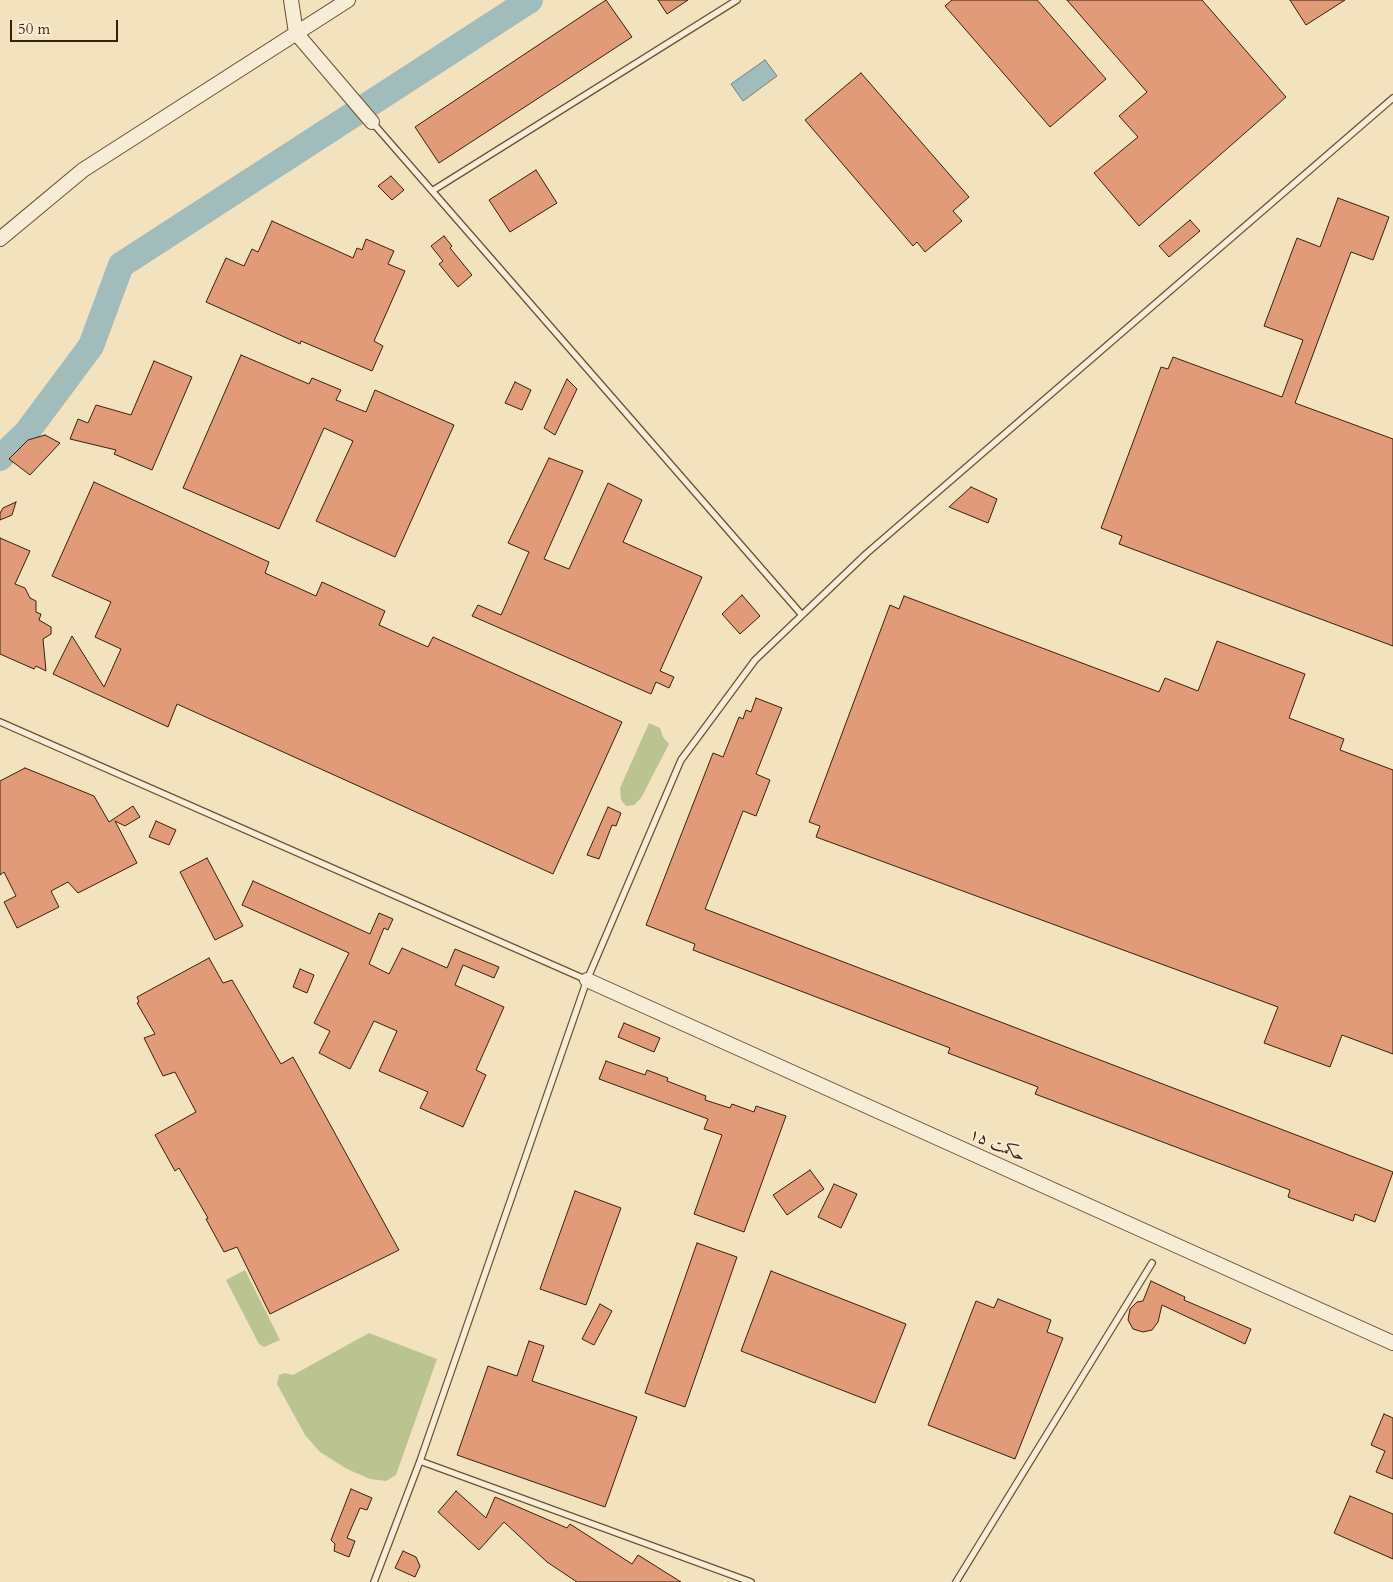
<!DOCTYPE html>
<meta charset="utf-8">
<style>
body{margin:0}
#map{position:relative;width:1393px;height:1582px;overflow:hidden;background:#f3e2be;font-family:Cardo,serif}
canvas{display:block}
.scale{position:absolute;left:10px;top:20px;width:108px;height:22px;box-sizing:border-box;border:2px solid #391f0d;border-top:0;padding-left:6px;font-size:15px;line-height:18px;white-space:nowrap;color:#391f0d;-webkit-text-stroke:4px #f7ecd5;paint-order:stroke}
</style>
<div id="map">
<canvas width="1393" height="1582"></canvas>
<div class="scale">50 m</div>
</div>
<script>
const ctx = document.querySelector('canvas').getContext('2d');
ctx.lineJoin = 'round';
function fillPath(path, color) {
  ctx.fillStyle = color;
  ctx.fill(path, 'evenodd');
}
function poly(rows) {
  const path = new Path2D();
  for (const r of rows) {
    path.moveTo(r[0], r[1]);
    for (let i = 2; i < r.length; i += 2) path.lineTo(r[i], r[i + 1]);
  }
  return path;
}
function stroke(path, color, width, dash) {
  ctx.strokeStyle = color;
  ctx.lineWidth = width;
  ctx.lineCap = dash ? 'butt' : 'round';
  ctx.setLineDash(dash || []);
  ctx.stroke(path);
}
function write(font, color, halo, rows, align = 'center') {
  ctx.font = font + ' Cardo,Amiri,serif';
  ctx.lineWidth = 4;
  ctx.setLineDash([]);
  ctx.textBaseline = 'middle';
  ctx.strokeStyle = halo;
  ctx.fillStyle = color;
  for (const [text, x, y, turn = 0] of rows) {
    ctx.save();
    ctx.translate(x, y);
    ctx.rotate((+turn || 0) * Math.PI / 180);
    ctx.textAlign = isNaN(turn) ? turn : align;
    if (halo) ctx.strokeText(text, 0, 0);
    ctx.fillText(text, 0, 0);
    ctx.restore();
  }
}
fillPath(poly([
 [649,723,660,728,663,737,669,744,641,798,634,805,626,806,621,800,620,788],
 [245,1270,280,1340,264,1347,259,1344,226,1280],
 [369,1333,437,1359,396,1475,386,1481,370,1479,347,1469,320,1452,305,1435,277,1384,279,1375,285,1373,293,1375]
]), '#bbc391');
const water = poly([
 [765,60,777,76,743,101,731,84,765,60]
]);
fillPath(water, '#a0bcbb');
stroke(water, '#777d75', 1);
stroke(poly([
 [0,458,27,432,91,346,121,265,530,0]
]), '#a0bcbb', 26);
const building = poly([
 [606,0,632,37,439,163,415,127,606,0],
 [658,0,688,0,667,14,658,0],
 [952,0,1037,0,1106,79,1050,127,945,6,952,0],
 [1067,0,1202,0,1286,97,1139,226,1094,173,1138,137,1119,116,1147,92,1067,0],
 [1290,0,1345,0,1306,25,1290,0],
 [861,73,969,197,953,211,962,221,925,252,917,242,913,246,805,120,861,73],
 [536,170,557,203,510,232,489,200,536,170],
 [391,176,404,190,392,200,378,186,391,176],
 [1338,198,1389,217,1373,260,1351,252,1295,403,1393,439,1393,646,1119,544,1122,536,1101,528,1161,367,1168,369,1173,357,1282,397,1303,340,1264,326,1297,238,1320,247,1338,198],
 [1190,220,1200,231,1169,257,1159,246,1190,220],
 [272,221,353,258,357,248,362,250,366,239,394,251,388,264,405,271,374,341,383,346,372,371,301,341,300,344,206,302,226,258,244,266,252,249,258,252,272,221],
 [444,236,452,246,450,248,472,275,458,287,439,264,443,261,431,246,444,236],
 [241,355,309,384,312,378,341,390,336,400,366,412,375,390,454,425,395,557,316,521,353,441,324,428,279,529,183,488,241,355],
 [154,361,192,377,152,470,114,454,116,450,70,439,78,419,88,423,96,405,131,415,154,361],
 [567,379,577,389,555,435,544,428,567,379],
 [515,382,531,390,522,410,505,403,515,382],
 [45,435,60,443,30,475,9,459,28,440,45,435],
 [549,458,583,471,544,559,569,569,608,483,642,500,623,542,702,577,660,671,674,677,669,688,656,682,651,694,472,616,478,605,501,615,529,552,508,543,549,458],
 [94,482,269,562,265,573,316,596,322,582,385,611,379,625,428,647,433,637,622,722,553,874,177,704,168,727,53,674,72,636,104,687,121,649,95,637,111,602,52,576,94,482],
 [971,487,997,499,988,523,949,507,971,487],
 [16,502,12,515,0,520,0,513,3,508,16,502],
 [0,538,30,551,15,584,25,588,30,598,36,601,36,612,41,614,39,620,51,627,51,634,43,639,46,671,36,666,34,669,0,654,0,538],
 [742,595,760,616,740,634,722,614,742,595],
 [904,596,1159,692,1165,678,1198,691,1217,641,1305,674,1289,718,1344,739,1340,750,1393,770,1393,1054,1342,1035,1330,1067,1264,1043,1278,1007,816,837,820,826,809,822,890,605,899,609,904,596],
 [756,698,782,708,756,774,770,780,756,816,743,811,705,909,1393,1172,1375,1222,1355,1214,1353,1221,1288,1197,1290,1190,1035,1094,1038,1087,948,1053,950,1048,693,950,695,944,646,925,713,753,723,757,739,717,743,719,746,710,751,712,756,698],
 [25,768,94,796,109,822,133,806,140,817,125,826,115,821,137,863,78,893,68,882,51,891,59,907,17,928,4,902,16,896,4,872,0,875,0,781,25,768],
 [608,807,621,813,616,826,612,825,599,859,587,855,608,807],
 [156,821,176,830,169,845,149,837,156,821],
 [207,858,243,926,215,940,180,872,207,858],
 [253,881,370,934,379,913,393,919,388,930,384,928,369,964,389,974,402,948,447,968,455,949,499,967,494,978,463,965,455,985,504,1007,476,1070,486,1075,463,1127,420,1108,428,1092,379,1071,397,1031,374,1021,350,1069,319,1053,330,1031,314,1023,349,953,242,905,253,881],
 [209,958,223,983,232,980,281,1064,293,1057,399,1250,270,1314,237,1247,224,1252,206,1219,208,1218,179,1168,175,1171,155,1135,196,1112,175,1072,163,1076,144,1038,155,1034,137,1003,139,1002,137,997,209,958],
 [300,969,314,975,307,993,293,987,300,969],
 [624,1023,660,1038,654,1052,618,1037,624,1023],
 [606,1061,645,1075,647,1070,668,1078,667,1081,706,1096,705,1100,730,1108,732,1104,754,1112,756,1106,786,1116,744,1232,694,1214,722,1135,704,1129,708,1119,599,1079,606,1061],
 [810,1170,824,1189,787,1215,773,1195,810,1170],
 [834,1184,857,1194,841,1228,818,1217,834,1184],
 [575,1191,621,1208,586,1305,540,1289,575,1191],
 [697,1243,737,1257,685,1407,645,1393,697,1243],
 [771,1271,906,1324,875,1403,741,1351,771,1271],
 [1151,1281,1185,1297,1184,1300,1251,1329,1245,1344,1162,1305,1158,1322,1152,1330,1143,1332,1133,1329,1128,1320,1130,1309,1137,1302,1143,1301,1151,1281],
 [998,1299,1051,1320,1047,1332,1063,1338,1015,1459,928,1425,976,1301,994,1308,998,1299],
 [600,1304,612,1311,594,1345,582,1339,600,1304],
 [529,1341,544,1346,532,1381,637,1417,605,1507,457,1455,488,1366,517,1376,529,1341],
 [1384,1414,1393,1418,1393,1479,1376,1472,1385,1451,1371,1445,1384,1414],
 [351,1489,372,1498,367,1510,360,1508,347,1538,355,1541,349,1557,334,1551,335,1544,331,1540,351,1489],
 [456,1491,486,1518,495,1497,567,1528,570,1524,632,1564,638,1555,681,1582,577,1582,547,1562,504,1522,479,1550,438,1512,456,1491],
 [1350,1496,1393,1514,1393,1559,1334,1533,1350,1496],
 [403,1551,416,1557,420,1566,415,1577,395,1568,403,1551]
]);
fillPath(building, '#e29b78');
stroke(building, '#391f0d', 1);
const service = poly([
 [372,122,802,615],
 [432,191,737,0],
 [0,722,587,980],
 [420,1461,751,1582],
 [374,1582,420,1461,587,980,681,760,755,660,867,553,1393,98],
 [956,1582,1152,1263]
]);
const tertiary = poly([
 [291,0,296,33,372,122],
 [0,239,83,170,348,0],
 [587,980,1393,1343]
]);
stroke(service, '#685039', 8);
stroke(tertiary, '#685039', 16);
stroke(service, '#f7ecd5', 5.5);
stroke(tertiary, '#f7ecd5', 14);
write('16px', '#391f0d', '#f7ecd5', [
 ["حکمت ۱۵",997,1146,24]
]);
</script>
